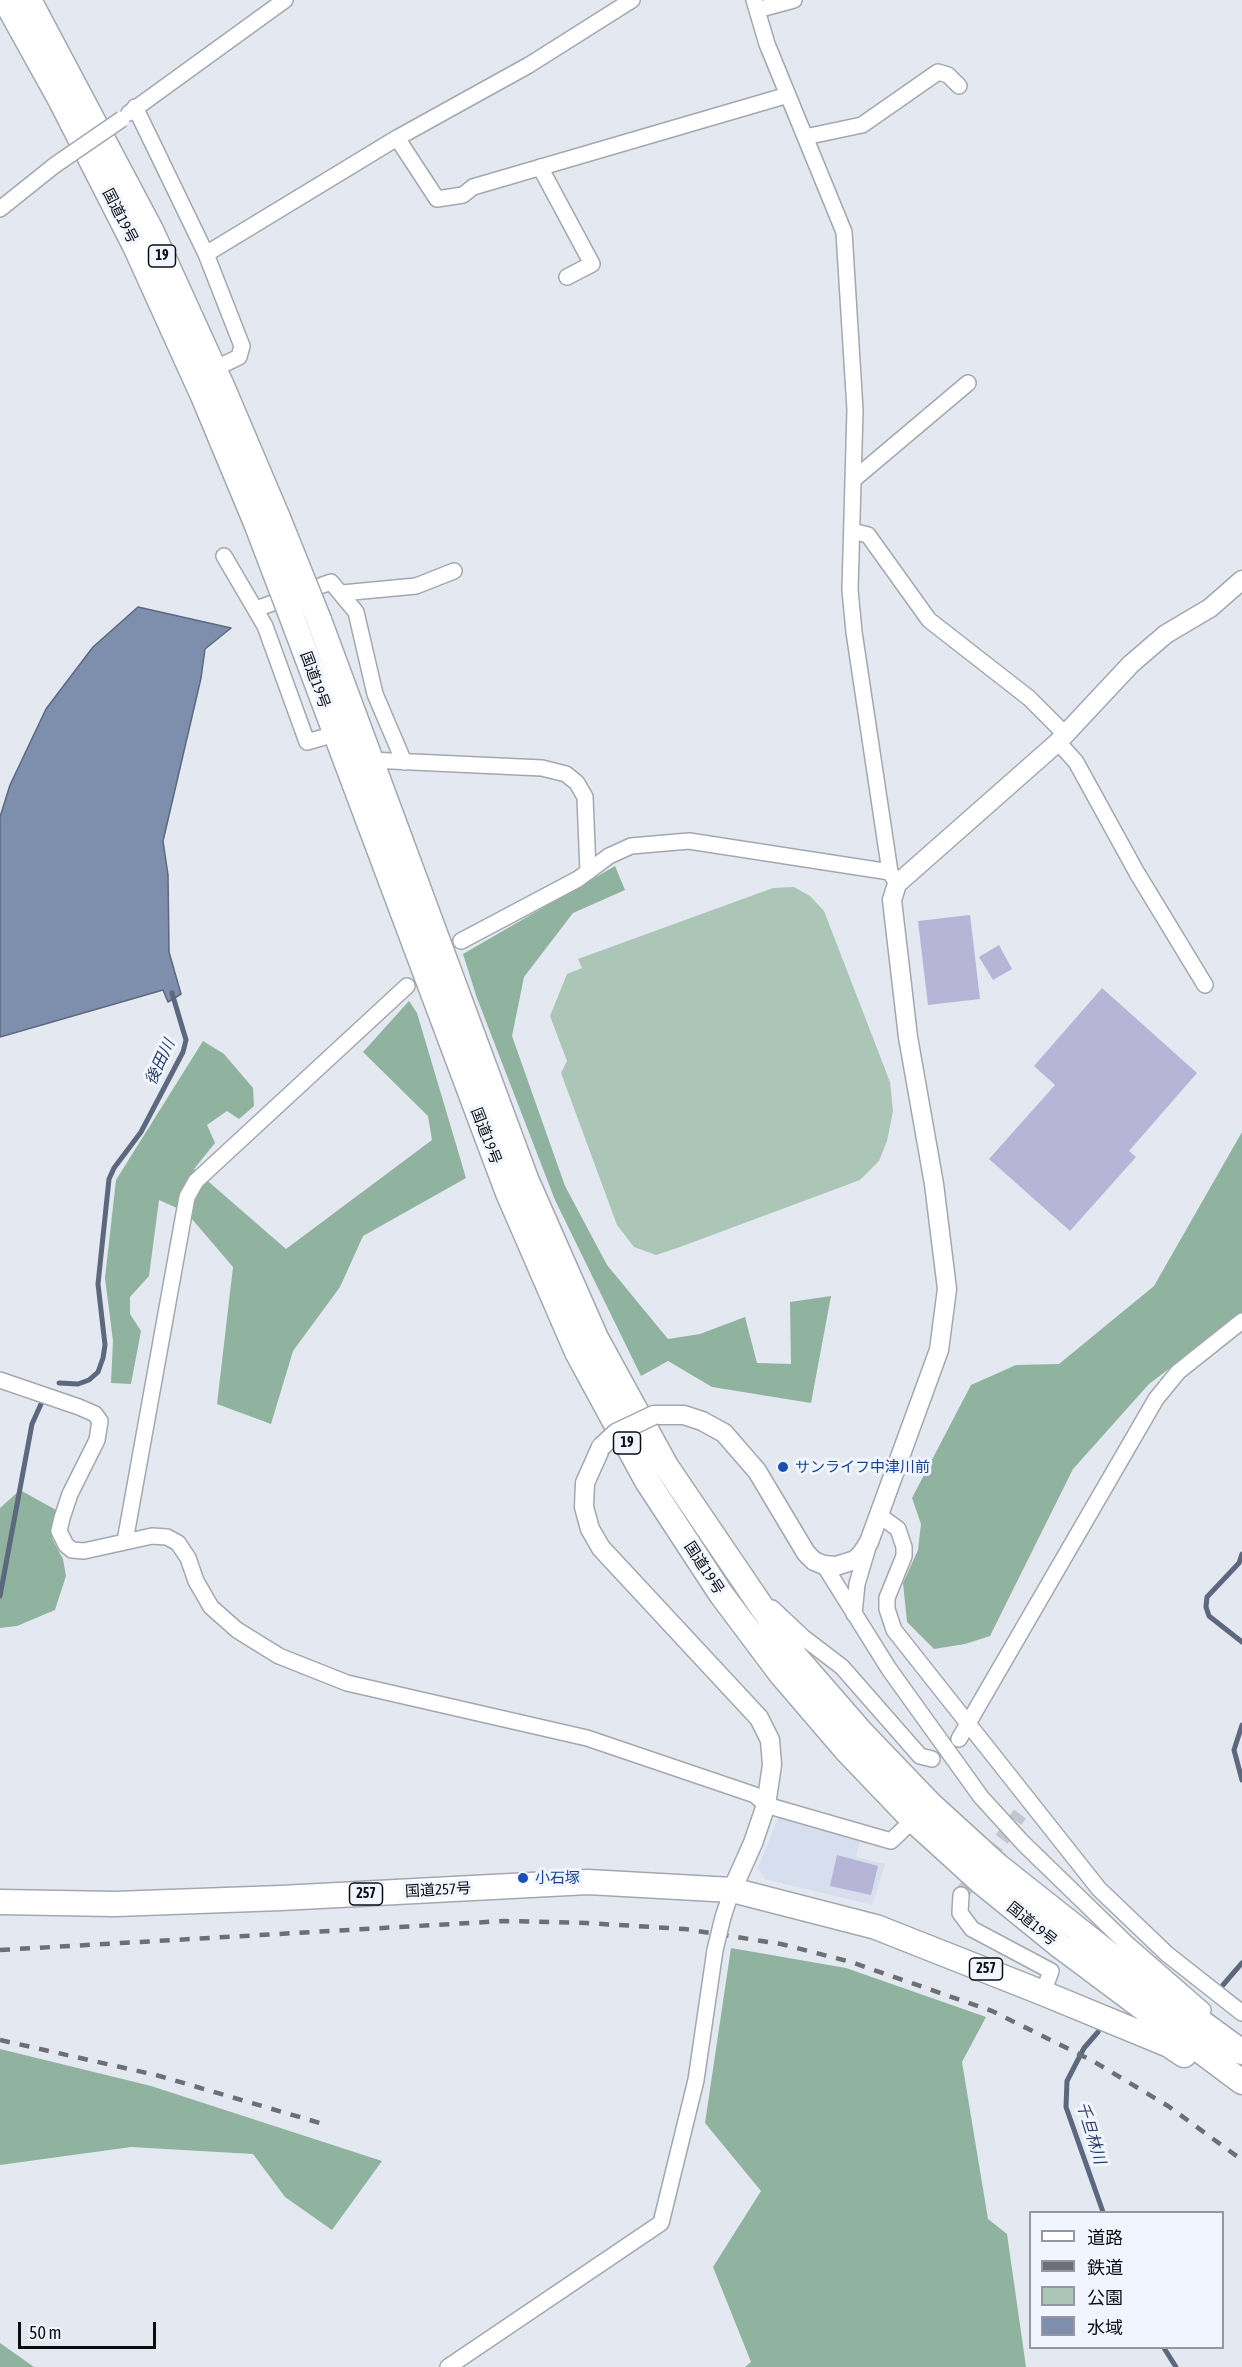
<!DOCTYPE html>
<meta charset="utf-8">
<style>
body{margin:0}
#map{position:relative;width:1242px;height:2367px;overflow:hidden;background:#e3e8f1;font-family:"Asap Condensed","Noto Sans JP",sans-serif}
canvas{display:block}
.legend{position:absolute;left:1029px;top:2211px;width:195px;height:138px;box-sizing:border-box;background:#f1f5ff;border:2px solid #9598a0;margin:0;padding:8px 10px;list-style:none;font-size:18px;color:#0c0d11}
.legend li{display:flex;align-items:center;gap:12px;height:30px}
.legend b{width:30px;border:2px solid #9598a0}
.scale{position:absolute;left:18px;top:2322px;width:138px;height:27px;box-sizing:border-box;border:3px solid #0c0d11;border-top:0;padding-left:8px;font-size:18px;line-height:21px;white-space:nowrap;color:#0c0d11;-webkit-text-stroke:4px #f1f5ff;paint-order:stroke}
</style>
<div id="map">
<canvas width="1242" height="2367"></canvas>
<ul class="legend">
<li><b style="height:8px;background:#fff"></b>道路</li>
<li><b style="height:8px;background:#6d6f76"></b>鉄道</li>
<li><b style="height:16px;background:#abc6b6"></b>公園</li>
<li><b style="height:16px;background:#7e8fad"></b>水域</li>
</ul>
<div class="scale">50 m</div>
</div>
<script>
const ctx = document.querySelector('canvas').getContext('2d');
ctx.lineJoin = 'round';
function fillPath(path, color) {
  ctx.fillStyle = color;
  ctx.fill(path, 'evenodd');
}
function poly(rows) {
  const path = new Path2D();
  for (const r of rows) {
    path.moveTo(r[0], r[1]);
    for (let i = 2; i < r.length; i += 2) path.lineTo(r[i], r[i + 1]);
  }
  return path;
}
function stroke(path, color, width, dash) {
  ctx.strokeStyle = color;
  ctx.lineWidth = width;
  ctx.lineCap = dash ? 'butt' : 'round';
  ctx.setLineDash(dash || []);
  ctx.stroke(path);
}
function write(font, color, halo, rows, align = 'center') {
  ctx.font = font + ' "Asap Condensed","Noto Sans JP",sans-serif';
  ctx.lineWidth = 6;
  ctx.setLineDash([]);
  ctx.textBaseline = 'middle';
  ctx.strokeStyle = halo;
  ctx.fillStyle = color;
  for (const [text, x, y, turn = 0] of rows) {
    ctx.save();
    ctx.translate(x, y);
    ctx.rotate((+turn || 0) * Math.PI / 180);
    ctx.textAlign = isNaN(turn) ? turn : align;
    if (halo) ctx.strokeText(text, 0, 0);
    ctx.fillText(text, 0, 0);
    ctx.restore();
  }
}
fillPath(poly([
 [779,1816,860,1840,856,1857,885,1864,872,1905,765,1879,758,1868]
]), '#d7deee');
fillPath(poly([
 [794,887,810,896,824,911,890,1082,893,1111,887,1141,879,1161,860,1180,680,1247,656,1255,634,1247,617,1225,561,1073,567,1061,550,1016,567,974,582,968,578,959,773,888]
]), '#abc6b6');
fillPath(poly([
 [615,866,625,890,573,913,524,977,512,1036,565,1186,607,1265,668,1339,700,1334,745,1317,757,1363,791,1364,790,1302,831,1296,811,1403,712,1387,668,1361,641,1376,555,1200,477,998,463,954],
 [409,1001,417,1013,466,1178,363,1236,340,1287,293,1351,271,1424,217,1404,233,1267,186,1212,159,1200,149,1276,130,1297,130,1314,141,1331,131,1384,111,1383,113,1341,105,1278,116,1180,203,1041,224,1054,253,1088,254,1106,239,1119,227,1111,207,1125,215,1143,194,1169,286,1249,432,1140,428,1116,363,1052],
 [1242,1132,1242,1313,1149,1384,1073,1469,990,1636,965,1644,934,1649,907,1622,903,1583,918,1550,921,1524,912,1498,971,1385,1016,1365,1059,1364,1154,1286],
 [20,1490,56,1510,52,1538,63,1559,66,1576,55,1610,17,1626,0,1628,0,1508],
 [731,1948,846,1968,986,2017,962,2062,988,2219,1007,2234,1026,2367,745,2367,751,2362,713,2267,761,2191,705,2123],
 [0,2049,151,2086,382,2161,332,2230,285,2197,253,2154,131,2147,0,2165],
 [0,2343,34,2367,0,2367]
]), '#8fb39e');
const water = poly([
 [138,607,231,628,205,649,201,678,163,841,168,875,169,952,181,994,168,1002,163,990,0,1037,0,817,10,785,46,709,93,647,138,607]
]);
fillPath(water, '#7e8fad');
stroke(water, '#5c687e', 1.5);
stroke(poly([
 [59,1383,78,1384,89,1380,98,1372,103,1358,105,1345,98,1284,109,1179,114,1168,141,1132,183,1052,186,1040,172,993],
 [1242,1554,1239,1563,1207,1597,1206,1607,1209,1616,1242,1642],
 [0,1596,32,1424,41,1404],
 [1242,1725,1234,1750,1242,1780],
 [1223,1985,1242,1963],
 [1098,2032,1084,2048,1067,2081,1066,2107,1103,2212],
 [1164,2348,1176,2367]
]), '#5c687e', 5);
fillPath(poly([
 [970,915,980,999,928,1005,918,921],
 [999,945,1012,969,993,980,979,957],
 [1102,988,1197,1073,1129,1151,1136,1157,1070,1231,989,1159,1055,1085,1034,1066],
 [837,1855,878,1866,871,1895,830,1886]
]), '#b6b5d8');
stroke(poly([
 [961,1895,1020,1814]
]), '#c3c7cf', 15, [15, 8]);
const minor = poly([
 [754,0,767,44,844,232,855,410,850,590,854,632,890,872,897,884],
 [757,10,794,0],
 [135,107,206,254,397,138,529,65,632,0],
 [129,113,285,0],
 [805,137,862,125,938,72,948,75,959,86],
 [397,138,437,199,463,195,473,187,788,95],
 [540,167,592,264,567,277],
 [0,209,55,165],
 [206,254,242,346,239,357,214,369],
 [853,480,968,383],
 [852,531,868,535,929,620,1029,698,1065,734],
 [224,556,265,626,307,742,335,734],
 [342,593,416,586,454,571],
 [256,609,331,582,356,612,375,694,404,762],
 [1058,742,1076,762,1137,873,1205,985],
 [370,760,542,768,566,774,577,783,585,797,588,872],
 [461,941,578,879,609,856,631,846,689,841,890,872],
 [0,1380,79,1407,95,1414,100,1421,97,1440,70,1494,62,1518,59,1531,66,1545,72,1550,84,1551,152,1536,167,1537,178,1543,188,1558,196,1581,211,1607,237,1630,279,1656,347,1683,587,1738,755,1795,766,1805,891,1841,913,1820],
 [879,1515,898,1529,904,1547,904,1556,887,1598,887,1609,894,1630,1099,1889,1167,1954,1242,2013],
 [125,1541,187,1197,196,1181,407,986],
 [824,1565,889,1669,981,1797,1023,1843,1126,1943,1203,2010],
 [772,1608,804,1638,842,1667,920,1756,932,1759],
 [854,1614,857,1584,868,1547],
 [959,1739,1156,1399,1178,1372,1242,1321],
 [961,1895,960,1913,972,1929,1051,1971,1043,1993],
 [723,1917,732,1890],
 [448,2367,661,2223,696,2080,715,1950]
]);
const tertiary = poly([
 [654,1415,684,1415,702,1421,724,1433,757,1471,806,1553,814,1561,824,1565,836,1566,855,1560,862,1553,869,1542,939,1350,947,1289,934,1184,908,1037,892,900,897,884,1058,742,1131,664,1166,634,1210,608,1242,580],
 [601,1447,585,1483,584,1507,590,1529,601,1548,759,1718,770,1740,772,1765,766,1805,753,1843,732,1890]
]);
const trunk = poly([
 [5,0,61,101,135,246,203,396,256,523],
 [29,0,151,230,222,386,278,518],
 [319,620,526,1179,596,1338,666,1466,795,1656,861,1732,930,1804,998,1866,1128,1969,1242,2052],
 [296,628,508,1193,577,1352,647,1481,721,1594,781,1674,847,1751,913,1820,980,1881,1060,1946,1242,2082],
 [0,1902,115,1904,281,1898,588,1882,732,1890,876,1927,1043,1993,1169,2045,1184,2055]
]);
stroke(minor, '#a3a7b0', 18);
stroke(tertiary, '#a3a7b0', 21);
stroke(trunk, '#a3a7b0', 27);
stroke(minor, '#fff', 15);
stroke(tertiary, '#fff', 18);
stroke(trunk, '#fff', 24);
stroke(poly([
 [0,1950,504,1921,586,1923,685,1929,781,1944,851,1962,992,2011,1093,2061,1168,2106,1242,2160],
 [0,2040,156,2075,320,2123]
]), '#6d6f76', 4.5, [10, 10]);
const minorBridge = poly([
 [55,165,122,119],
 [715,1950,723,1917]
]);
const tertiaryBridge = poly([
 [601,1447,616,1433,654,1415]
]);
const trunkBridge = poly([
 [278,518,319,620],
 [256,523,296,628]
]);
stroke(minorBridge, '#a3a7b0', 18, []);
stroke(tertiaryBridge, '#a3a7b0', 21, []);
stroke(trunkBridge, '#a3a7b0', 27, []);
stroke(minorBridge, '#fff', 15);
stroke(tertiaryBridge, '#fff', 18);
stroke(trunkBridge, '#fff', 24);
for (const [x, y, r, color] of [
 [783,1467,6,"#1a4fb4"],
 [523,1878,6,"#1a4fb4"]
]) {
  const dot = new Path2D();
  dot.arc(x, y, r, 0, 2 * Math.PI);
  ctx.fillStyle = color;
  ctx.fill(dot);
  stroke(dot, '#f1f5ff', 2);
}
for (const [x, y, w] of [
 [162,256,27],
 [627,1443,27],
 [366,1894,33],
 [986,1969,33]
]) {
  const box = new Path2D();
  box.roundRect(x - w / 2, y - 11, w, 22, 4.5);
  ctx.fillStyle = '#f1f5ff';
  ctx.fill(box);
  stroke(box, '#0c0d11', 1.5);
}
write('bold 14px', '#0c0d11', null, [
 ["19",162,256],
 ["19",627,1443],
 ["257",366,1894],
 ["257",986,1969]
]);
write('15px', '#0c0d11', '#f1f5ff', [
 ["国道19号",120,216,63],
 ["国道19号",315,680,70],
 ["国道19号",486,1136,69],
 ["国道19号",704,1568,57],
 ["国道257号",438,1890,-3],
 ["国道19号",1032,1924,39]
]);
write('15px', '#164399', '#f1f5ff', [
 ["サンライフ中津川前",795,1467],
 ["小石塚",535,1878]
], 'left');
write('italic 16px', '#283e69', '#f1f5ff', [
 ["後田川",160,1062,-65],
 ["千旦林川",1091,2133,73]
]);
</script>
